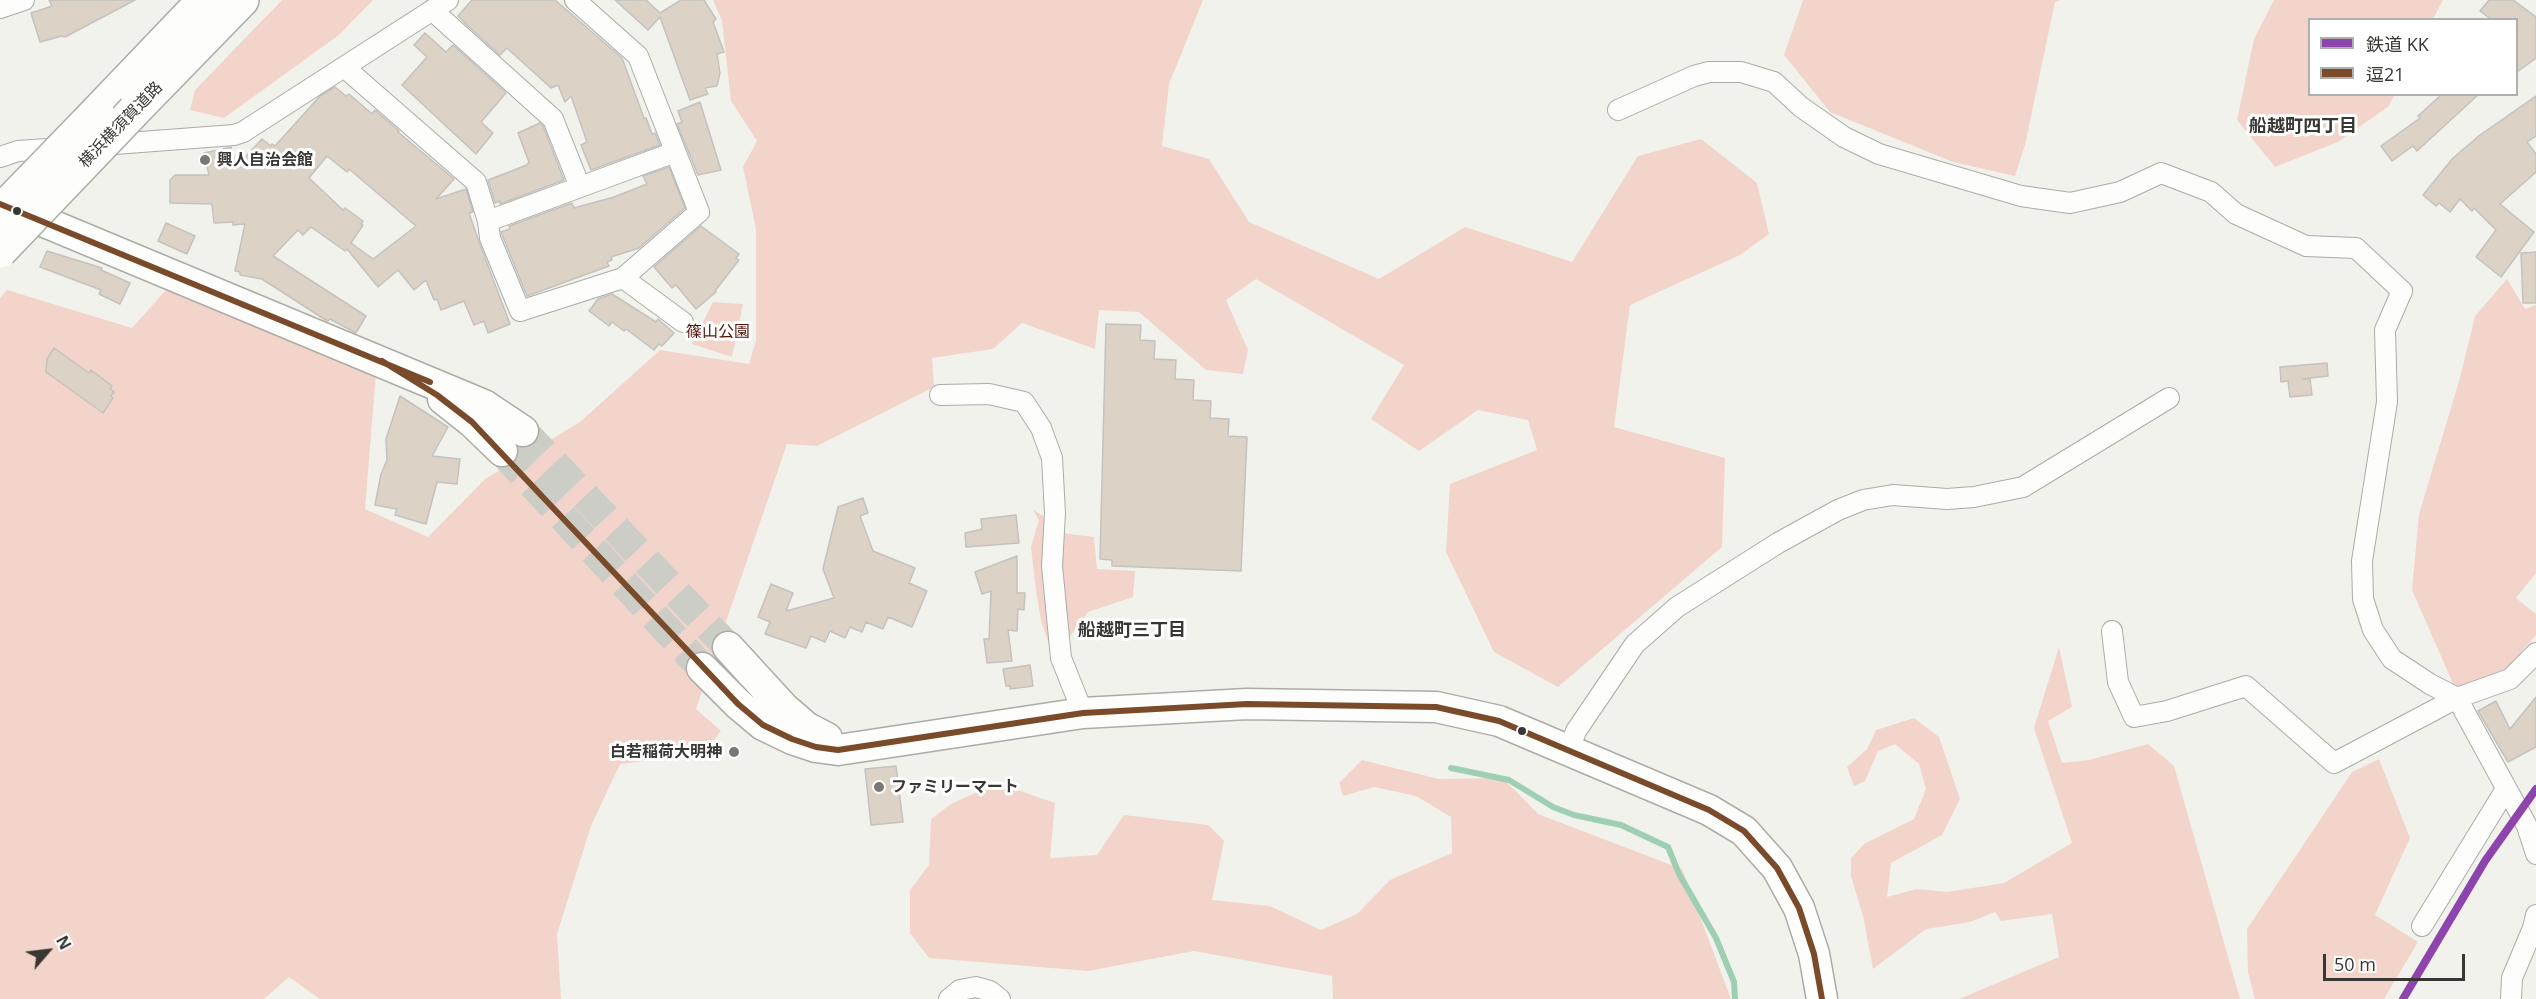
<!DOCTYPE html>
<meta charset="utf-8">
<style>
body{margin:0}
#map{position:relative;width:2536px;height:999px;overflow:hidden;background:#f2f2ed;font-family:"Open Sans","Noto Sans JP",sans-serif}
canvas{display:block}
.legend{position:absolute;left:2308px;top:18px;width:210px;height:78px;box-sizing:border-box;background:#fff;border:2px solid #afafae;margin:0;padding:8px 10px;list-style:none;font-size:18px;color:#383734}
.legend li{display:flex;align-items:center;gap:12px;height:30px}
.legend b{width:30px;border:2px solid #afafae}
.north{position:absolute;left:18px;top:921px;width:60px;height:60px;-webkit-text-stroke:4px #fff;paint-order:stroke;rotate:62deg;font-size:16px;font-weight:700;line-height:24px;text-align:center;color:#383734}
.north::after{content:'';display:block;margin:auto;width:21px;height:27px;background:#383734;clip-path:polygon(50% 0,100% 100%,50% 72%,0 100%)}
.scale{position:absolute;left:2323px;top:954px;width:142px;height:27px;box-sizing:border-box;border:3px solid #383734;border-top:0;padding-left:8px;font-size:18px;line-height:21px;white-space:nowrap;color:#383734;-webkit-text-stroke:4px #fff;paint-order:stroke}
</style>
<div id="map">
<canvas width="2536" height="999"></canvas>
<ul class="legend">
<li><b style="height:8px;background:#8e44ad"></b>鉄道 KK</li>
<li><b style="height:8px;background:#7a4b2a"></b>逗21</li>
</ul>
<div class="north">N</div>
<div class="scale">50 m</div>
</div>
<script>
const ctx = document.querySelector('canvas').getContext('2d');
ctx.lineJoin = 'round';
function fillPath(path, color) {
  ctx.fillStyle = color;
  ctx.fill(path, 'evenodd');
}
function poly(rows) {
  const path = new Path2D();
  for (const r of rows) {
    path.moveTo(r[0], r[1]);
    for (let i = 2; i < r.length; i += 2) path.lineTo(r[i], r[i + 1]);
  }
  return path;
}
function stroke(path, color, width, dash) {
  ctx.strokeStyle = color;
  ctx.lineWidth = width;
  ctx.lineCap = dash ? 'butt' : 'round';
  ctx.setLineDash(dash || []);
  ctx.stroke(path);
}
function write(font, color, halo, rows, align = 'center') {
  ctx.font = font + ' "Open Sans","Noto Sans JP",sans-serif';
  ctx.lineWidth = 6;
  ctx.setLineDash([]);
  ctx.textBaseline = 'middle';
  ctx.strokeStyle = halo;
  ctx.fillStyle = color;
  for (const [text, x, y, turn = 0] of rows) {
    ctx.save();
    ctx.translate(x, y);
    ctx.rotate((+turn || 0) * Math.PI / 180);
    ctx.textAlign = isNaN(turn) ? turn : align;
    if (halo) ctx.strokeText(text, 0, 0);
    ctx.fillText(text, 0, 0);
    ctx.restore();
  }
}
fillPath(poly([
 [282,0,373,0,339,35,224,118,190,110,195,90],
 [713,0,1203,0,1169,84,1162,146,1209,159,1249,222,1379,279,1465,227,1572,262,1638,156,1701,139,1757,183,1769,234,1740,255,1630,305,1614,427,1725,458,1722,547,1558,687,1494,652,1446,552,1450,484,1537,450,1528,420,1478,410,1419,451,1371,419,1404,365,1256,279,1226,300,1248,350,1243,374,1206,370,1139,312,1099,310,1095,349,1022,323,993,349,932,358,934,387,817,446,787,444,696,709,721,731,702,754,620,764,591,826,557,934,561,999,320,999,289,977,264,999,0,999,0,298,7,290,132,328,166,290,376,373,365,509,428,537,485,479,580,422,660,350,749,364,756,340,756,229,743,167,757,141,731,101,722,21],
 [1803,0,2061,0,2055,2,2025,145,2015,176,1953,162,1830,112,1784,55],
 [2274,0,2443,0,2433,19,2310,20,2310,94,2394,95,2389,106,2338,142,2275,167,2237,120,2254,39],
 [2507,279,2525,309,2536,305,2536,573,2516,598,2536,614,2536,635,2507,668,2458,695,2412,590,2419,514,2460,378,2475,316],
 [713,302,743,304,732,357,692,344],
 [1033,510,1047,518,1054,658,1041,621,1035,583,1031,547,1039,520],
 [1063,533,1094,537,1097,569,1135,571,1133,597,1088,612,1068,639,1059,562],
 [2059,647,2072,707,2048,721,2062,763,2089,760,2148,744,2174,766,2240,999,1959,999,2059,957,2052,914,2001,921,1995,912,1970,922,1926,929,1873,969,1864,920,1851,876,1851,858,1864,844,1914,819,1926,789,1919,764,1895,744,1878,751,1865,781,1854,786,1847,767,1867,749,1876,730,1914,718,1939,737,1960,799,1942,835,1891,863,1887,897,1917,889,1947,892,2004,883,2072,843,2034,728],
 [2379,759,2410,838,2375,915,2418,942,2384,999,2255,999,2248,972,2247,929,2352,772],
 [1362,760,1439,779,1503,778,1538,814,1682,869,1731,999,1333,999,1332,976,1194,951,1088,971,929,958,910,933,910,890,929,865,931,819,951,804,997,783,1055,803,1050,858,1097,855,1124,815,1208,825,1224,841,1212,900,1270,906,1321,930,1357,914,1390,880,1452,853,1451,817,1416,796,1374,787,1343,796,1339,783]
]), '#f3d4ca');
stroke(poly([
 [1451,768,1509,780,1553,807,1574,815,1621,825,1668,847,1679,874,1716,938,1734,982,1735,999]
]), '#9fcfb3', 6);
const building = poly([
 [49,0,135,0,65,37,62,36,40,42,31,13,52,6,49,0],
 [472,0,555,0,622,58,644,118,646,118,652,134,655,133,660,145,591,170,581,145,587,142,571,96,565,102,558,85,551,88,507,48,500,55,468,26,458,16,472,0],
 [615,0,646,0,660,13,681,0,704,0,716,19,713,22,724,52,717,54,720,73,717,86,705,88,708,94,690,100,660,17,648,30,615,0],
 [2489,0,2513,0,2536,17,2536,58,2517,72,2517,20,2492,20,2480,11,2489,0],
 [425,33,446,52,453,45,506,93,481,122,493,133,476,154,402,85,427,57,414,45,425,33],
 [335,87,346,96,349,94,372,114,375,110,399,131,398,132,454,179,436,199,466,189,473,212,469,213,479,242,510,324,488,333,484,321,474,325,464,301,441,310,437,299,434,300,426,280,414,290,398,270,378,287,347,249,345,251,311,227,303,235,298,230,273,256,366,316,356,333,330,319,328,321,324,319,262,279,240,275,240,272,235,271,245,224,233,225,233,222,214,223,212,204,170,203,170,180,175,175,209,175,204,153,231,147,236,167,262,139,271,146,272,144,275,146,320,96,335,87],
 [327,156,347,172,349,169,416,226,373,259,351,243,363,225,361,224,363,221,345,208,343,210,309,178,327,156],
 [2442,94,2479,94,2417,151,2413,146,2392,161,2381,146,2420,118,2418,116,2442,94],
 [2536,96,2536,136,2527,142,2536,154,2536,172,2500,204,2534,232,2501,277,2476,257,2496,230,2474,208,2472,211,2460,199,2450,212,2439,203,2436,206,2423,195,2453,158,2480,135,2536,96],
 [700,102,721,170,698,175,677,124,682,122,678,111,700,102],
 [540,123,543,126,564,180,500,204,500,201,495,203,488,180,527,165,529,162,518,133,540,123],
 [669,167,685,208,639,248,611,257,612,260,607,262,609,266,527,296,501,232,510,229,509,226,572,203,574,208,614,197,647,184,643,176,669,167],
 [166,223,195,236,187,254,158,241,166,223],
 [701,226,739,254,736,258,739,260,715,291,716,292,696,309,676,285,672,288,654,267,701,226],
 [47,251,102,268,101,270,130,283,120,304,99,294,101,290,40,267,47,251],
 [2536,252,2536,303,2523,303,2521,253,2536,252],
 [612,294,656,322,658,319,674,333,662,346,659,344,654,350,626,329,624,331,612,322,609,326,589,311,598,299,612,294],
 [1106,324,1141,325,1140,340,1155,341,1154,359,1176,360,1175,379,1194,380,1193,400,1211,401,1210,418,1229,419,1228,436,1247,437,1241,571,1112,566,1112,560,1100,559,1106,324],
 [54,348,89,373,91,370,112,386,110,389,114,392,111,396,113,398,103,413,46,372,47,359,54,348],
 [2327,363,2328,376,2303,379,2310,379,2312,395,2290,397,2288,381,2281,382,2280,367,2327,363],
 [400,396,448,427,432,456,460,459,457,484,437,482,426,524,395,515,397,509,375,505,381,474,387,460,386,439,400,396],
 [863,498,868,513,860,516,873,551,915,568,909,583,927,591,912,627,888,617,883,629,866,622,862,632,850,627,845,638,830,631,825,642,811,636,806,648,765,634,770,622,758,617,771,584,793,593,786,611,834,598,823,569,838,507,863,498],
 [1016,515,1019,543,966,547,965,533,982,529,981,519,1016,515],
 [1017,556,1017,593,1025,593,1024,610,1018,609,1017,631,1008,630,1012,661,987,663,984,639,989,639,991,591,982,594,975,572,1017,556],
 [1030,665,1033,686,1010,689,1010,686,1006,686,1003,669,1030,665],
 [2536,697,2536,747,2508,762,2478,711,2496,701,2510,729,2536,697],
 [896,766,903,822,871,825,865,769,896,766]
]);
fillPath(building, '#ddd2c6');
stroke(building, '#c3c2bf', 1.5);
stroke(poly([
 [523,431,728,647],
 [502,451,702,668]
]), '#cdcdc8', 30, [30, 15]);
const minor = poly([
 [0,8,24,0],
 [432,10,553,119,580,187],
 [344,67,476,182,488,221,490,238,520,311,623,278,699,212,638,56,575,0],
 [1618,110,1694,76,1709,72,1741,72,1774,82,1801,107,1844,137,1879,154,2021,196,2070,203,2120,192,2161,173,2211,192,2236,214,2306,246,2356,248,2402,291,2385,330,2387,402,2362,561,2363,599,2373,630,2392,659,2430,684,2457,698,2527,826,2536,854],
 [101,145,234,135,243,132,448,0],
 [0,157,18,151,62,148],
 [488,221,675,152],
 [623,278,683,322],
 [940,395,989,394,1024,402,1041,428,1052,458,1055,513,1052,566,1061,658,1083,713],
 [2112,631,2118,682,2134,717,2167,711,2246,686,2334,763,2457,698,2510,679,2536,653],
 [1569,750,1576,731,1635,644,1677,607,1778,543,1838,510,1863,500,1893,495,1947,499,1974,497,2023,487,2169,398],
 [2422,926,2506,789],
 [949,999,960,990,976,987,990,991,1000,999],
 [2511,999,2512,978,2533,928,2536,915]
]);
const primary = poly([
 [11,208,484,405,523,431],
 [443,399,472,422,502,451],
 [728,647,783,707,806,727,827,738],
 [702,668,738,704,763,725,792,739,816,747,838,750,1083,713,1247,704,1436,707,1499,721,1709,810,1744,831,1777,868,1799,908,1814,954,1822,999]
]);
const motorway = poly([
 [134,111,242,0],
 [97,112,204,0]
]);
stroke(minor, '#ababa8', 22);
stroke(primary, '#ababa8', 33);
stroke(motorway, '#ababa8', 36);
stroke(minor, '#fdfdfc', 20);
stroke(primary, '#fdfdfc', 30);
stroke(motorway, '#fdfdfc', 33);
const motorwayBridge = poly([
 [0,212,97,112],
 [0,251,134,111]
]);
stroke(motorwayBridge, '#ababa8', 36, []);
stroke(motorwayBridge, '#fdfdfc', 33);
stroke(poly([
 [0,204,430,382],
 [382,361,437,395,472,422,738,704,763,725,792,739,816,747,838,750,1083,713,1247,704,1436,707,1499,721,1709,810,1744,831,1777,868,1799,908,1814,954,1822,999]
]), '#7a4b2a', 6);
stroke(poly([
 [2403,999,2485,861,2536,789]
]), '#8e44ad', 8);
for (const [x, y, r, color] of [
 [205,160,6,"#797875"],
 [17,211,5,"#383734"],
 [1522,731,5,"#383734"],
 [734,752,6,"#797875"],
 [879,787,6,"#797875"]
]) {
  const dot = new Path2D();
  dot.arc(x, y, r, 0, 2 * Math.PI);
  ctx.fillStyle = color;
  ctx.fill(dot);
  stroke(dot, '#fff', 2);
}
write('16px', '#383734', '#fff', [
 ["横浜横須賀道路",121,125,-46]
]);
write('bold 16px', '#383734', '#fff', [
 ["興人自治会館",217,160],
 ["白若稲荷大明神",722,752,"right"],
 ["ファミリーマート",891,787]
], 'left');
write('16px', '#531409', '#fff', [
 ["篠山公園",718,332]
]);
write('bold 18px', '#383734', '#fff', [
 ["船越町四丁目",2303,127],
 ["船越町三丁目",1132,631]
]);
</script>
